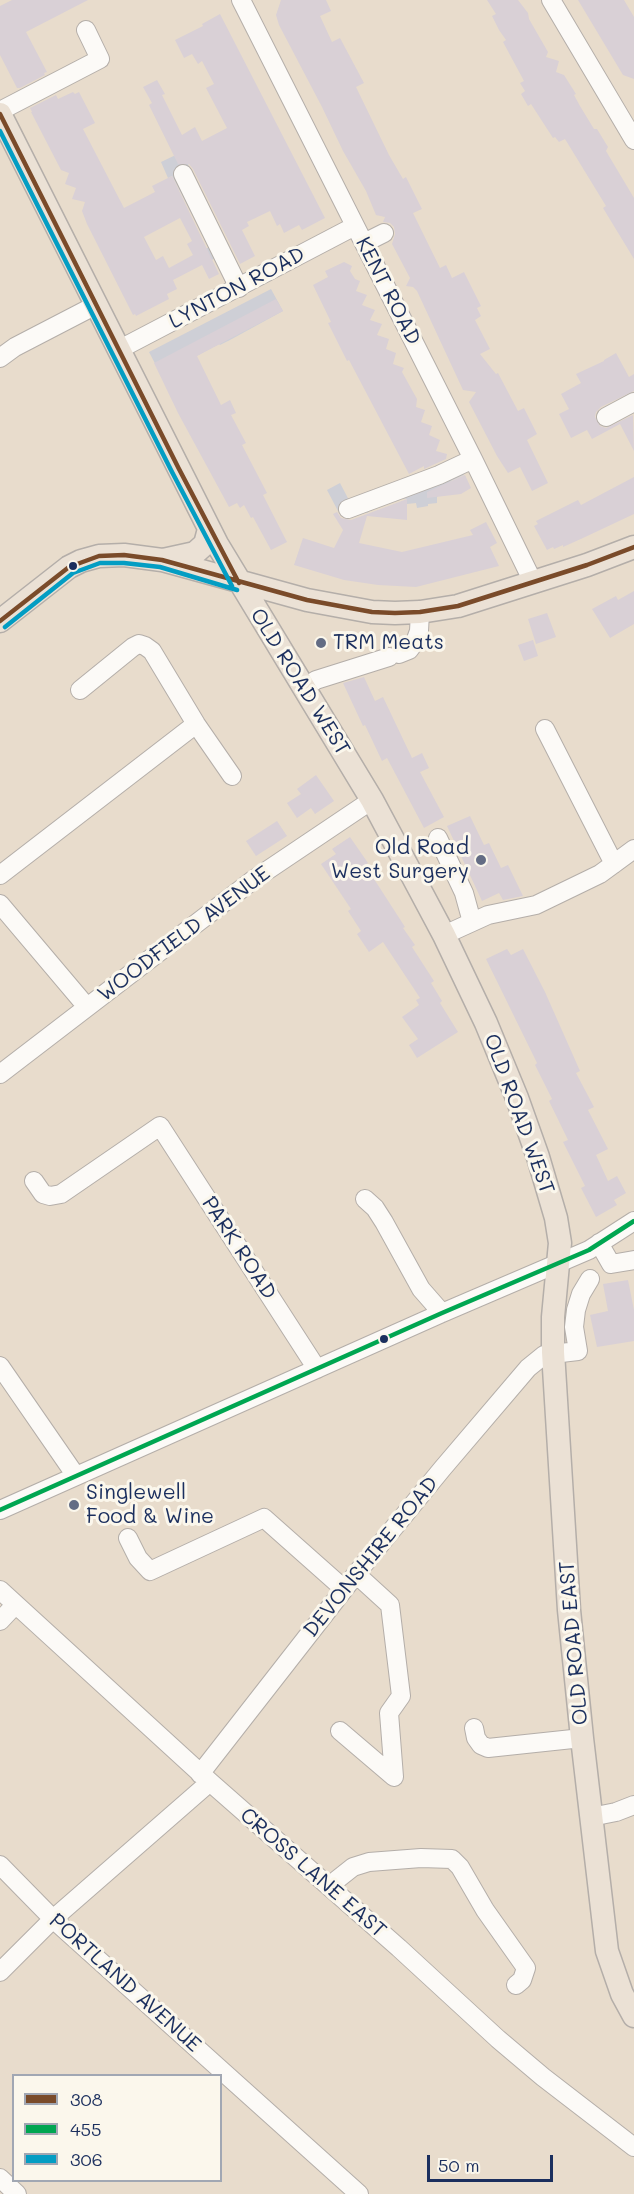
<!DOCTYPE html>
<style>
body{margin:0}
#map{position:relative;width:634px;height:2194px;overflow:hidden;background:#e8dccc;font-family:Mali,sans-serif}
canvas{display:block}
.legend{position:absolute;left:12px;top:2074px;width:210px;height:108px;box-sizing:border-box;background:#fbf7ec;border:2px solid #a1a7b3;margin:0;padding:8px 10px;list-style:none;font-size:18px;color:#1b2f5e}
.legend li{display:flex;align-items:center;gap:12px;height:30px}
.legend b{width:30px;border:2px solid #a1a7b3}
.scale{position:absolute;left:427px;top:2155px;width:126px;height:27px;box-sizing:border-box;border:3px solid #1b2f5e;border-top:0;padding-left:8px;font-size:18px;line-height:21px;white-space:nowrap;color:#1b2f5e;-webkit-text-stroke:4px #fbf7ec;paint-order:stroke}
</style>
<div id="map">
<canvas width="634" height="2194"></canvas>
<ul class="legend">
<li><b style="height:8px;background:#7a4b2a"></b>308</li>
<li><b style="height:8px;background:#00a651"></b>455</li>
<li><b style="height:8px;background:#039dc3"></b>306</li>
</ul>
<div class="scale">50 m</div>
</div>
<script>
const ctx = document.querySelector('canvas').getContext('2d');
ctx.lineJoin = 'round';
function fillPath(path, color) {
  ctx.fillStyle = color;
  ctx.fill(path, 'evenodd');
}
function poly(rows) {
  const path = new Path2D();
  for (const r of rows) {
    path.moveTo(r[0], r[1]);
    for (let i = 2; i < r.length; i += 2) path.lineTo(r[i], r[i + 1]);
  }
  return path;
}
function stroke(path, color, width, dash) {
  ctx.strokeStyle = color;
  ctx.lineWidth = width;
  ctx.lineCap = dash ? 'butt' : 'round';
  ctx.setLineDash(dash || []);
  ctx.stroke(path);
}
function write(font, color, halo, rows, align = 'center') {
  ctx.font = font + ' Mali,sans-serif';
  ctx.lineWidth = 6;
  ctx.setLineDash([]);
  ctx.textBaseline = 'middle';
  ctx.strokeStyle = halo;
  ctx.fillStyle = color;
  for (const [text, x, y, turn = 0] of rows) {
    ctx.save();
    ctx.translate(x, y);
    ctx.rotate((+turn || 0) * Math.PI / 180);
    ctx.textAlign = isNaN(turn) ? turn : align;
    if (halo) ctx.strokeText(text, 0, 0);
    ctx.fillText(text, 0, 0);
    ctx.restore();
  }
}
fillPath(poly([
 [182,152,231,250,208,262,202,251,209,247,172,176,168,178,161,162],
 [271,289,283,311,230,340,220,345,219,344,161,375,149,352],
 [458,461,464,475,451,481,437,497,437,503,428,504,428,506,417,508,416,503,407,504,407,499,398,498,397,501,387,499,370,506,368,513,360,510,343,509,338,511,327,490,340,483,351,504]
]), '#cecfd6');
fillPath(poly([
 [12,0,88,0,26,32,47,72,44,73,45,75,20,88,17,88,0,55,0,6],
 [281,0,326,0,331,11,320,16,332,42,340,38,364,83,356,87,389,155,403,179,406,177,422,209,413,213,440,268,446,265,452,278,464,272,481,306,477,308,481,316,475,320,490,349,480,354,496,374,498,373,518,411,524,408,537,434,527,440,548,483,532,491,520,467,508,473,497,456,469,402,476,392,463,390,417,291,413,287,406,286,410,278,392,244,395,234,394,227,390,223,383,222,385,217,376,215,366,191,343,151,322,107,279,25,276,15],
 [487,0,518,0,528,13,529,19,548,52,546,57,559,61,556,72,564,75,576,94,574,95,580,106,594,129,597,129,608,147,606,151,634,198,634,259,603,208,606,206,565,139,559,142,555,137,553,138,531,104,528,106,521,94,525,91,520,83,524,81,503,42,506,40,499,30,492,16,496,14],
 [578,0,624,0,634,17,634,79,623,75],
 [220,14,325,218,302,230,299,225,284,233,280,224,277,226,270,211,247,222,249,226,242,230,255,256,240,264,193,169,189,164,178,164,149,105,152,103,143,87,157,80,165,94,162,95,182,135,195,127,202,141,227,128,206,88,214,84,202,61,198,64,192,54,184,58,175,40,203,26,202,24],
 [73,92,75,94,79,92,95,123,83,129,124,208,155,192,152,186,172,176,219,274,209,279,202,265,173,280,177,289,167,294,169,299,136,316,135,314,133,315,87,224,82,211,85,202,72,199,76,188,65,184,69,173,61,170,31,112,32,112,30,108,56,95,58,99],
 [180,218,192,241,187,244,193,255,169,268,163,256,156,260,144,237],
 [344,262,352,266,350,271,355,279,360,281,356,291,367,295,362,305,375,310,370,320,382,324,377,335,389,339,386,349,396,353,393,364,404,368,402,372,417,399,416,407,425,410,421,422,432,426,429,435,440,440,436,451,447,454,446,459,424,469,424,466,409,474,349,360,347,361,328,323,331,322,313,285,328,277,325,271],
 [276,299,283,311,197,356,221,405,230,400,236,413,231,415,246,443,242,445,267,493,263,495,287,542,271,550,253,517,251,518,244,505,240,508,237,503,229,507,178,413,154,363],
 [616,353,629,377,634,374,634,391,601,407,596,412,595,417,600,426,606,428,633,415,634,451,620,424,592,439,587,430,571,438,559,414,569,409,561,394,581,383,576,374,604,361,604,360],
 [465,475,471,488,461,494,427,498,427,492],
 [634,477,634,514,583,538,563,547,563,545,554,549,553,547,547,550,534,526,538,524,536,521,578,500,581,505],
 [407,499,407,520,367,516,359,543,402,552,473,535,470,530,486,522,497,543,490,547,499,566,416,587,378,585,344,580,294,565,303,538,334,548,343,530,333,514,337,512,341,518,351,520],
 [634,591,634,624,610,638,592,609,616,596,618,600],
 [547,613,556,637,536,644,528,619],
 [533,640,538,656,524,661,518,645],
 [364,677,375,701,383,697,412,758,422,753,429,768,420,772,444,817,424,828,387,758,382,761,365,725,363,726,343,683],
 [316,775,334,801,315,814,311,808,297,818,287,803,301,794,297,789],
 [470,816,484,845,489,843,501,868,508,865,523,896,503,900,499,893,482,901,447,826],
 [277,821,287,836,256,856,246,841],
 [350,837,368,863,365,865,405,927,403,928,415,945,412,947,434,981,431,983,442,1001,440,1003,458,1032,417,1058,409,1045,418,1039,402,1017,419,1005,416,1000,420,998,383,942,369,952,357,934,361,931,348,911,351,909,321,864,336,854,332,849],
 [507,949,511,955,523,949,545,992,580,1071,576,1073,594,1107,588,1110,608,1149,596,1155,608,1181,617,1176,626,1193,614,1200,617,1205,596,1217,581,1188,585,1186,563,1142,568,1140,549,1101,552,1099,535,1065,537,1063,486,959],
 [628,1280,634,1310,634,1341,597,1347,590,1315,608,1311,603,1284]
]), '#d9d0d6');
const minor = poly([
 [241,0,473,459,533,582],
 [551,0,634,140],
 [0,111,100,59,86,30],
 [183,174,239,288],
 [364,243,384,233],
 [118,350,355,226],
 [0,358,15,347,96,305],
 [606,417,634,402],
 [348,509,439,475,473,459],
 [399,654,409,650,415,642,419,631,420,612],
 [304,688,316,680,389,657],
 [80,690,133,647,139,644,145,646,152,651,196,724,232,776],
 [545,729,614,864],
 [438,838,464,893,472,922],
 [0,875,196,724],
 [0,904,87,1007],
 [444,935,488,915,536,905,600,874,634,849],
 [0,1074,253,880,372,800],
 [34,1181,43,1194,50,1196,61,1194,160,1126,317,1369],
 [365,1199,375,1208,384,1222,421,1289,442,1313],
 [599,1243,611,1264,634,1260],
 [0,1366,76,1476],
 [0,1510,442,1313,589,1250,634,1221],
 [128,1538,138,1558,150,1571,264,1518,344,1589],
 [0,1590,210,1782,399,1948,498,2039,543,2077,634,2147],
 [0,1621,15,1605],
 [474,1728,476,1738,481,1745,488,1748,582,1738],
 [340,1731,394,1777,389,1713,401,1696,390,1605,356,1574],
 [200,1774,356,1574,442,1469,528,1368,544,1355,578,1351,574,1327,576,1310,581,1294,590,1279],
 [591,1817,616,1812,634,1805],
 [0,1865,53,1919,359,2194],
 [329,1886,353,1867,369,1862,421,1858,452,1859,460,1867,485,1910,526,1968,522,1980,516,1985],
 [0,1972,53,1919,210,1782],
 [0,2178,17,2194]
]);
const major = poly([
 [0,114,217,544,372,800,444,935,486,1023,517,1098,538,1157,556,1218,560,1243,553,1317,553,1352,569,1610,582,1738,607,1951,622,1994,634,2016],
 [163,560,195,553,205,544,209,529],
 [0,621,69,567,81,561,99,556,124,555,162,560,307,600,372,612,395,613,420,612,458,606,587,565,634,547]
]);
stroke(minor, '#b4aea9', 20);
stroke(major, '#b4aea9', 25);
stroke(minor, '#fcfaf7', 18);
stroke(major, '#ebe1d5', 22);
stroke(poly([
 [0,114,179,469,239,583],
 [0,621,69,567,99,556,124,555,162,560,307,600,372,612,395,613,420,612,458,606,587,565,634,547]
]), '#7a4b2a', 4.5);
stroke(poly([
 [0,1510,442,1313,589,1250,634,1221]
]), '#00a651', 4.5);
stroke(poly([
 [0,131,172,472,232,586],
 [5,627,73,573,100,563,124,563,160,567,237,590]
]), '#039dc3', 4.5);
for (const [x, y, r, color] of [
 [73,566,5,"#1b2f5e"],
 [321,643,6,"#636c84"],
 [481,860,6,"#636c84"],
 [384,1339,5,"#1b2f5e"],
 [74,1505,6,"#636c84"]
]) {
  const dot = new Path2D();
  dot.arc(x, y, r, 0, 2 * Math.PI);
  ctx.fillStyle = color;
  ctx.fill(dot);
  stroke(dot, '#fbf7ec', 2);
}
write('21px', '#1b2f5e', '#fbf7ec', [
 ["LYNTON ROAD",237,288,-28],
 ["KENT ROAD",388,291,63],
 ["OLD ROAD WEST",300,682,58],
 ["WOODFIELD AVENUE",184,934,-37],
 ["OLD ROAD WEST",519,1114,70],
 ["PARK ROAD",239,1248,57],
 ["DEVONSHIRE ROAD",371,1557,-51],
 ["OLD ROAD EAST",574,1643,-95],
 ["CROSS LANE EAST",313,1873,41],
 ["PORTLAND AVENUE",125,1983,42]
]);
write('21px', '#1b2f5e', '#fbf7ec', [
 ["TRM Meats",333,643],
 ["Old Road",469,848,"right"],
 ["West Surgery",469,872,"right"],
 ["Singlewell",86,1493],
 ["Food & Wine",86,1517]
], 'left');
</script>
